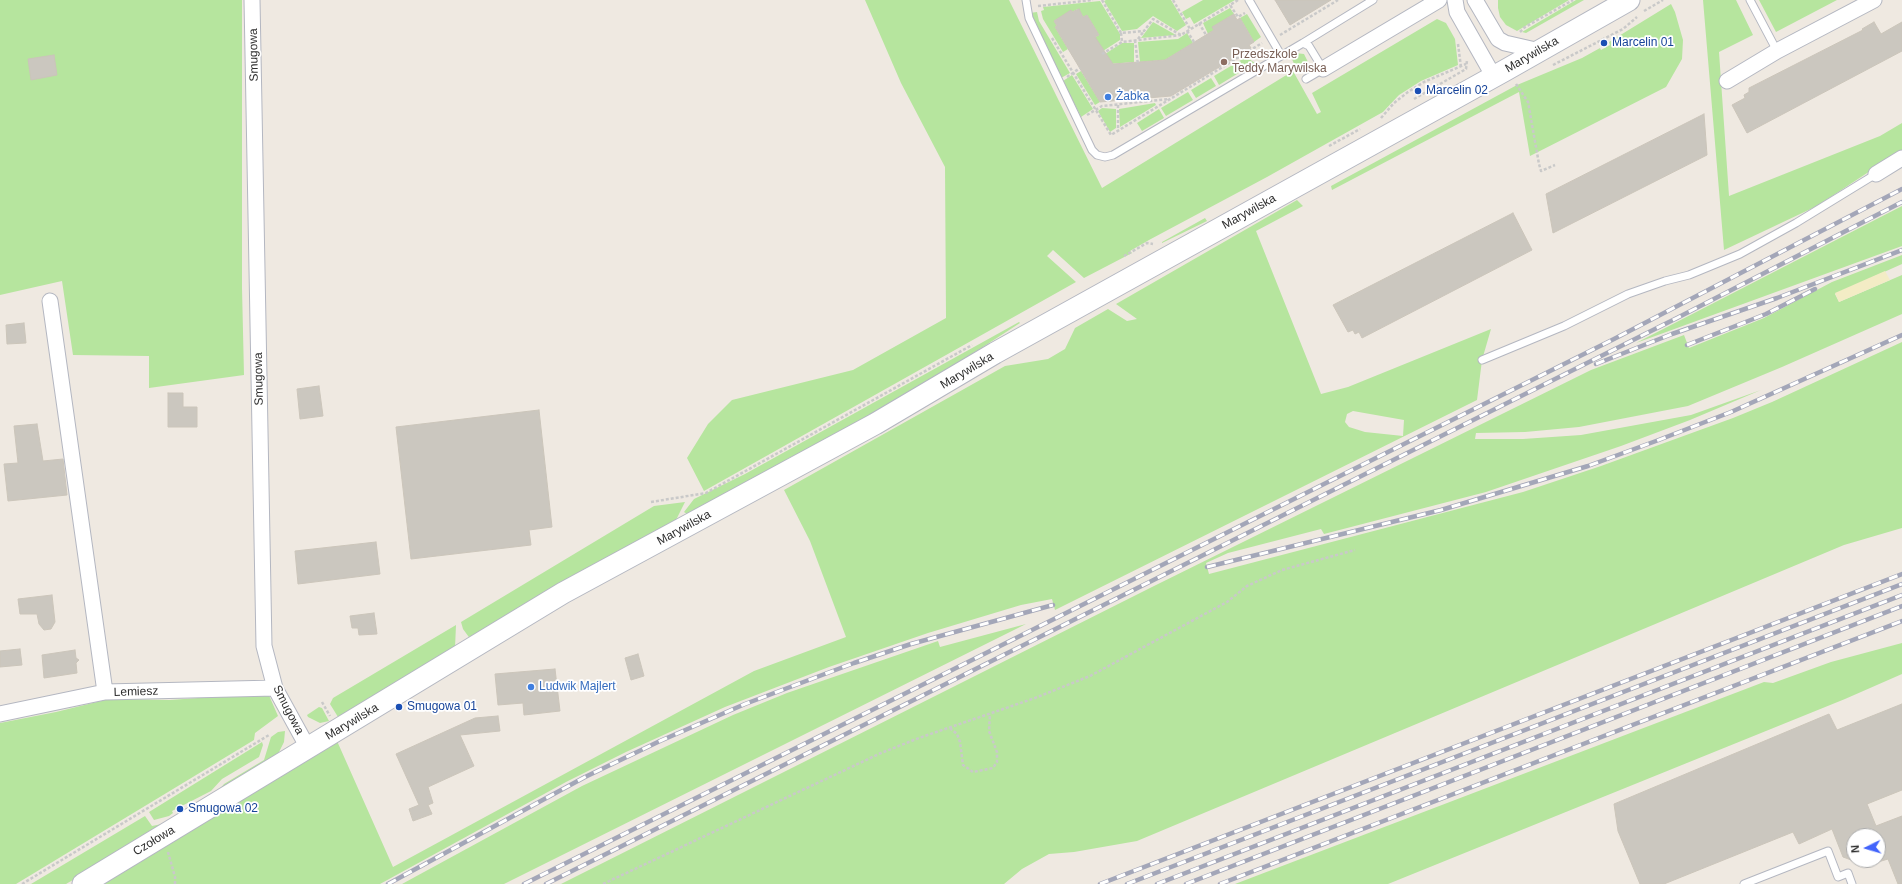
<!DOCTYPE html>
<meta charset="utf-8">
<style>
body{margin:0}
#map{position:relative;width:1902px;height:884px;overflow:hidden;background:#efe9e1;font-family:Arial,sans-serif}
canvas{display:block}
.north{position:absolute;left:1846px;top:828px;width:40px;height:40px;box-sizing:border-box;background:#fff;border:1px solid #ababab;border-radius:50%;rotate:265deg;font-size:11px;font-weight:700;line-height:16px;text-align:center;color:#2e2e2e}
.north::after{content:'';display:block;margin:auto;width:14px;height:18px;background:#4264fb;clip-path:polygon(50% 0,100% 100%,50% 72%,0 100%)}
</style>
<div id="map">
<canvas width="1902" height="884"></canvas>
<div class="north">N</div>
</div>
<script>
const ctx = document.querySelector('canvas').getContext('2d');
ctx.lineJoin = 'round';
function fillPath(path, color) {
  ctx.fillStyle = color;
  ctx.fill(path, 'evenodd');
}
function poly(rows) {
  const path = new Path2D();
  for (const r of rows) {
    path.moveTo(r[0], r[1]);
    for (let i = 2; i < r.length; i += 2) path.lineTo(r[i], r[i + 1]);
  }
  return path;
}
function stroke(path, color, width, dash) {
  ctx.strokeStyle = color;
  ctx.lineWidth = width;
  ctx.lineCap = dash ? 'butt' : 'round';
  ctx.setLineDash(dash || []);
  ctx.stroke(path);
}
function write(font, color, halo, rows, align = 'center') {
  ctx.font = font + ' Arial,sans-serif';
  ctx.lineWidth = 3.5;
  ctx.setLineDash([]);
  ctx.textBaseline = 'middle';
  ctx.strokeStyle = halo;
  ctx.fillStyle = color;
  for (const [text, x, y, turn = 0] of rows) {
    ctx.save();
    ctx.translate(x, y);
    ctx.rotate((+turn || 0) * Math.PI / 180);
    ctx.textAlign = isNaN(turn) ? turn : align;
    if (halo) ctx.strokeText(text, 0, 0);
    ctx.fillText(text, 0, 0);
    ctx.restore();
  }
}
fillPath(poly([
 [0,0,242,0,242,288,244,375,149,388,149,356,73,355,62,281,0,295],
 [865,0,1009,0,1102,188,1293,71,1317,114,1321,112,1312,93,1437,19,1446,23,1455,39,1458,65,1421,81,1399,95,1383,112,1267,177,1149,240,1130,251,1132,253,1084,278,1053,250,1047,256,1076,282,704,491,687,458,708,424,732,400,853,370,946,318,945,167,901,83],
 [1106,0,1171,0,1186,25,1177,31,1153,16,1137,29,1122,31,1104,1],
 [1203,0,1235,0,1194,24,1190,17,1186,19,1182,12],
 [1498,0,1569,0,1517,31,1506,25,1500,17,1498,8],
 [1576,0,1584,0,1526,33,1522,32],
 [1703,0,1736,0,1753,35,1719,52,1729,196,1880,136,1902,123,1902,150,1817,206,1724,250],
 [1759,0,1837,0,1776,32],
 [1100,1,1120,34,1120,40,1103,51,1094,38,1099,35,1087,15,1083,17,1078,9,1072,12,1071,11,1054,21,1057,26,1055,27,1068,49,1063,52,1043,19,1041,11,1044,10,1043,7],
 [1671,4,1675,12,1683,40,1682,59,1666,87,1530,156,1519,92,1332,190,1331,186,1517,85,1582,58,1600,48,1601,50,1610,45,1609,42],
 [1230,8,1234,14,1213,27,1214,30,1208,34,1203,23],
 [1037,12,1039,21,1070,73,1061,78,1031,18,1030,13],
 [1247,14,1261,37,1254,42,1240,18],
 [1153,22,1176,35,1141,38],
 [1187,33,1193,43,1165,60,1140,62,1138,42,1178,39],
 [1122,43,1134,43,1134,62,1110,64,1105,54],
 [1295,53,1304,54,1309,64,1297,70,1290,55],
 [1246,57,1255,63,1219,85,1214,76],
 [1081,71,1100,102,1095,105,1076,74],
 [1072,75,1093,109,1081,117,1063,81],
 [1211,78,1216,86,1196,98,1191,90],
 [1188,92,1193,100,1166,116,1161,108],
 [1155,103,1156,105,1120,127,1119,109],
 [1102,108,1116,109,1116,128,1110,132,1098,111],
 [1159,109,1164,118,1142,131,1137,123],
 [1297,200,1303,206,1256,231,1321,394,1348,387,1491,329,1482,360,1477,400,1055,610,1052,599,1021,605,928,633,829,667,725,707,626,752,566,782,380,884,99,884,337,741,393,867,754,671,846,637,810,541,784,490,1005,366,1048,359,1065,349,1075,328,1108,309,1127,321,1137,319,1116,304],
 [1353,411,1404,420,1403,436,1365,432,1349,427,1345,422,1347,414],
 [1902,206,1902,246,1636,343],
 [1205,218,1207,221,1162,243,1162,242],
 [1902,255,1902,264,1835,294,1839,302,1902,275,1902,314,1782,367,1688,406,1579,427,1525,432,1476,433,1475,439,1523,439,1581,435,1691,415,1761,390,1690,420,1621,446,1486,492,1324,534,1321,529,1228,553,1206,563,1209,574,1523,492,1601,466,1733,418,1772,402,1902,342,1902,528,1844,545,1137,841,1074,852,1049,854,1022,869,1004,884,561,884,1152,587,1591,370,1684,335,1689,348,1764,318,1832,282],
 [1019,322,1020,323,918,389,812,447,789,458,758,479,690,516,684,512,694,499,745,474],
 [685,502,673,526,471,640,463,629,461,622,654,506],
 [1026,624,504,884,402,884,582,786,733,715,787,693,938,641,940,647],
 [456,625,455,648,372,699,338,717,330,704,333,698],
 [1902,643,1902,674,1845,699,1388,884,1235,884,1764,682,1773,683,1831,662],
 [268,693,278,716,255,733,254,740,16,884,0,884,0,723,56,712,109,699,170,700],
 [319,707,322,708,329,721,320,723,308,717,307,715],
 [285,731,284,742,279,752,266,763,214,796,224,784,264,760,271,737,278,732],
 [262,742,263,745,259,757,222,779,211,791,172,811,173,813,169,816,154,820,149,812],
 [145,816,152,826,172,822,66,884,31,884]
]), '#b6e59e');
fillPath(poly([
 [1885,271,1890,280,1839,302,1835,293]
]), '#f3ecc5');
const building = poly([
 [1275,0,1331,0,1290,25,1275,0],
 [1079,9,1083,17,1087,15,1099,35,1095,37,1113,64,1165,60,1214,30,1212,27,1234,14,1237,20,1240,18,1254,42,1249,45,1251,48,1171,96,1100,102,1055,27,1057,26,1054,21,1071,10,1072,12,1079,9],
 [1874,22,1881,34,1902,22,1902,51,1747,133,1732,105,1745,98,1744,95,1749,92,1749,88,1863,30,1862,29,1874,22],
 [54,55,57,75,31,80,28,59,54,55],
 [1704,114,1707,155,1553,233,1546,194,1704,114],
 [1513,213,1532,250,1362,338,1359,332,1355,334,1353,330,1348,332,1333,305,1513,213],
 [24,323,26,343,7,344,6,325,24,323],
 [319,386,323,416,300,419,297,389,319,386],
 [168,393,183,393,183,407,197,407,197,427,168,427,168,393],
 [539,410,552,527,529,530,531,545,411,559,396,427,539,410],
 [37,424,43,461,63,459,67,495,8,501,4,464,18,463,14,426,37,424],
 [376,542,380,574,298,584,295,551,376,542],
 [52,595,55,622,51,629,44,630,39,624,37,614,20,614,18,599,52,595],
 [374,613,377,634,359,635,358,628,352,628,350,616,374,613],
 [20,649,22,665,0,667,0,651,20,649],
 [75,650,76,658,79,660,76,663,77,673,44,678,42,655,75,650],
 [638,654,644,676,631,680,625,658,638,654],
 [555,669,560,711,524,715,523,703,498,705,495,674,555,669],
 [1902,704,1902,790,1867,804,1876,826,1902,816,1902,884,1898,884,1888,859,1878,862,1878,836,1854,836,1854,861,1843,857,1832,829,1799,844,1793,832,1664,884,1640,884,1618,831,1614,804,1829,714,1837,730,1902,704],
 [498,716,500,731,460,735,474,766,428,787,433,803,428,805,432,814,413,821,409,809,419,805,396,754,475,718,498,716]
]);
fillPath(building, '#cbc7bf');
stroke(building, '#cbc5ba', 1);
const lane = poly([
 [1026,0,1029,18,1092,150,1097,155,1105,157,1113,155,1303,43,1309,46,1323,69,1306,79],
 [1249,0,1281,55],
 [1750,0,1777,51],
 [1303,43,1373,0],
 [1482,360,1564,326,1628,294,1665,281,1689,275,1740,254,1796,223,1876,174],
 [1744,884,1828,851,1838,877,1848,873,1852,884]
]);
const street = poly([
 [252,0,264,646,275,688,308,748],
 [1455,0,1457,12,1494,77],
 [1475,0,1498,39,1505,43,1540,51],
 [1323,69,1439,0],
 [1727,81,1777,51,1874,0],
 [1876,174,1902,158],
 [50,301,105,692],
 [0,714,105,692,275,688]
]);
const secondary = poly([
 [83,884,563,593,875,424,995,353,1504,71,1629,0]
]);
stroke(lane, '#b4b7c1', 9);
stroke(street, '#b4b7c1', 17);
stroke(secondary, '#b4b7c1', 23);
stroke(poly([
 [1102,0,1121,33,1144,31,1153,19,1181,35,1230,5],
 [1173,0,1190,29],
 [1238,0,1230,5,1238,17,1245,13],
 [1038,6,1093,0],
 [1644,11,1663,0],
 [1199,23,1206,35],
 [1187,31,1194,42],
 [1520,32,1525,27,1573,0],
 [1121,33,1122,42],
 [1280,35,1338,0],
 [1052,38,1111,135,1262,43],
 [1138,39,1144,31],
 [1135,40,1138,65],
 [1458,44,1461,67],
 [1102,54,1122,42,1181,35],
 [1553,65,1623,29,1637,17],
 [1067,77,1080,68],
 [1516,84,1528,102,1539,164,1541,171,1555,165],
 [1414,99,1466,69,1467,60],
 [1118,105,1118,131],
 [1087,115,1102,106,1169,99],
 [1381,118,1394,103,1408,92,1424,82,1466,64],
 [1329,146,1360,129],
 [1124,256,1147,243,1153,244],
 [651,502,706,493,972,345],
 [322,702,330,716],
 [950,728,957,734,960,742,963,765,973,772,993,768,997,762,997,752,989,731,990,714],
 [168,852,175,877,175,884],
 [22,884,269,735],
 [603,884,881,753,919,738,1035,698,1090,676,1227,602,1247,586,1282,570,1355,550]
]), '#c9c9c9', 2.5, [3, 2]);
stroke(lane, '#fff', 7);
stroke(street, '#fff', 15);
stroke(secondary, '#fff', 21);
const rail = poly([
 [1687,345,1766,314,1815,289],
 [1596,364,1672,334,1777,298,1902,250],
 [1207,567,1441,510,1588,466,1656,441,1731,412,1902,335],
 [388,884,585,777,660,741,745,704,854,663,911,644,1053,605],
 [524,884,1614,339,1902,189],
 [546,884,1677,318,1902,202],
 [1100,884,1902,574],
 [1127,884,1902,584],
 [1157,884,1902,595],
 [1186,884,1902,606],
 [1220,884,1902,621]
]);
stroke(rail, '#a3a6b8', 4.5);
stroke(rail, '#fff', 3, [9]);
for (const [x, y, r, color] of [
 [1604,43,4,"#1a4fb4"],
 [1224,62,4,"#8d6e63"],
 [1418,91,4,"#1a4fb4"],
 [1108,97,4,"#3f7fe0"],
 [531,687,4,"#3f7fe0"],
 [399,707,4,"#1a4fb4"],
 [180,809,4,"#1a4fb4"]
]) {
  const dot = new Path2D();
  dot.arc(x, y, r, 0, 2 * Math.PI);
  ctx.fillStyle = color;
  ctx.fill(dot);
  stroke(dot, '#fff', 1.5);
}
write('12px', '#164399', '#fff', [
 ["Marcelin 01",1612,43],
 ["Marcelin 02",1426,91],
 ["Smugowa 01",407,707],
 ["Smugowa 02",188,809]
], 'left');
write('12px', '#2e2e2e', '#fff', [
 ["Smugowa",254,55,-91],
 ["Marywilska",1532,55,-30],
 ["Marywilska",1249,212,-29],
 ["Marywilska",967,371,-31],
 ["Smugowa",259,379,-91],
 ["Marywilska",684,528,-29],
 ["Lemiesz",136,692,-2],
 ["Smugowa",288,710,63],
 ["Marywilska",352,722,-31],
 ["Czołowa",154,841,-31]
]);
write('12px', '#785e54', '#fff', [
 ["Przedszkole",1232,55],
 ["Teddy Marywilska",1232,69]
], 'left');
write('12px', '#366cbe', '#fff', [
 ["Żabka",1116,97],
 ["Ludwik Majlert",539,687]
], 'left');
</script>
